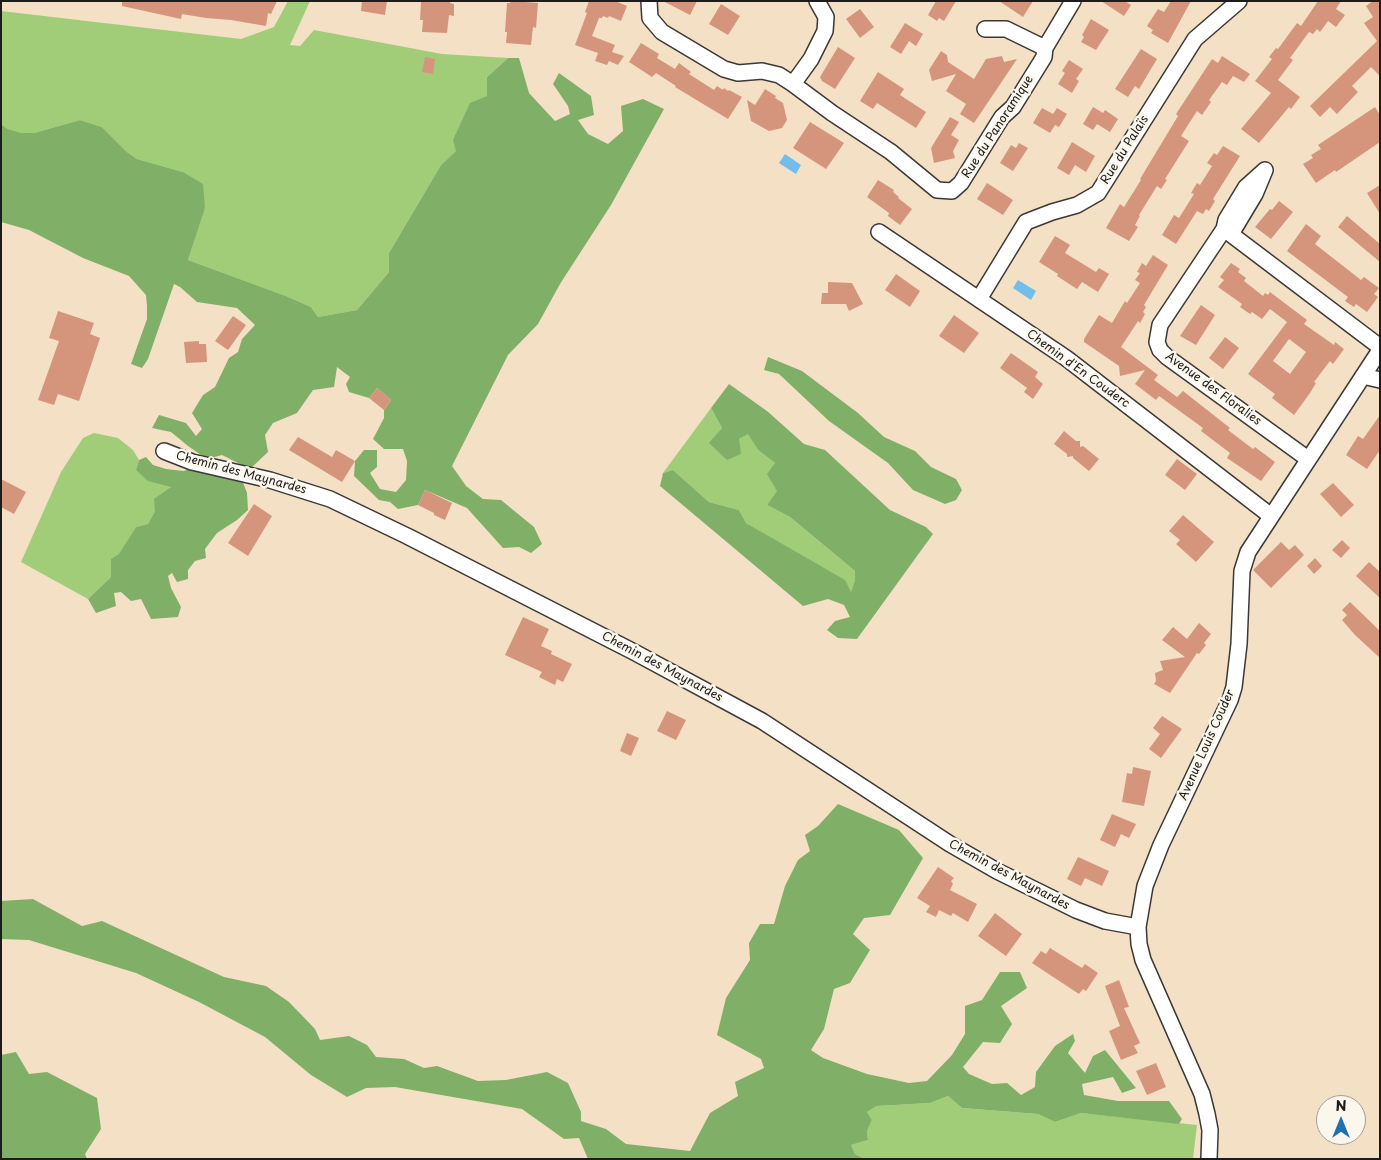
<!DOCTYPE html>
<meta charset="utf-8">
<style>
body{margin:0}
#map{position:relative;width:1381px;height:1160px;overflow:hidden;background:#f4e0c5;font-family:"Playpen Sans",sans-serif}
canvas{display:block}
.frame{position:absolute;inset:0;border:2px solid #1c1c1c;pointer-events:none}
.north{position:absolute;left:1316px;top:1095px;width:50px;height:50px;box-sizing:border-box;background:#fbf7ec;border:1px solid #a29f99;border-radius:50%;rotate:0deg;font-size:14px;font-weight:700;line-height:20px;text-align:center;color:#1c1c1c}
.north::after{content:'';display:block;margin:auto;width:18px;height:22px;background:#1f6fb2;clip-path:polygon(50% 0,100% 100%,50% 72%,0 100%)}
</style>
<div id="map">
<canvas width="1381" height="1160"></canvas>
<div class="frame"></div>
<div class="north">N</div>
</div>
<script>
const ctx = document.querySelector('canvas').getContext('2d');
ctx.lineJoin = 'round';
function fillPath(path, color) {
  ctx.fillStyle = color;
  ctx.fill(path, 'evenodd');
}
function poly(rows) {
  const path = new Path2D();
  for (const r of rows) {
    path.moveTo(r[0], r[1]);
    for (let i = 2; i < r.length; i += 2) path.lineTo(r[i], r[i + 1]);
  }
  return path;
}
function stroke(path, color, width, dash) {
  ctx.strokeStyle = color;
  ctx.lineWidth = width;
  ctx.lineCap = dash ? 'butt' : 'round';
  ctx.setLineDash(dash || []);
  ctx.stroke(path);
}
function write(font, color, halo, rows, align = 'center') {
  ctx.font = font + ' "Playpen Sans",sans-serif';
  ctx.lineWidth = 5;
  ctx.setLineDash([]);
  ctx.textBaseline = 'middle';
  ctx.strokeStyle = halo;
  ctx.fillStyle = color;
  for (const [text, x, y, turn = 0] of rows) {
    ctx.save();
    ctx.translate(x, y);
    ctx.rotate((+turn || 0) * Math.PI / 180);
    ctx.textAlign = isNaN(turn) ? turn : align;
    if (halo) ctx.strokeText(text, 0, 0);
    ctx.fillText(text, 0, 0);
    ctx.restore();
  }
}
fillPath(poly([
 [288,1,310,1,290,45,300,46,314,30,442,54,508,58,487,77,487,96,456,151,441,165,389,253,389,272,357,310,318,317,311,307,286,296,188,260,205,207,183,172,137,159,127,152,102,127,80,120,34,133,22,133,8,129,1,124,1,11,241,39,274,27],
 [711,408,722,428,710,444,739,439,748,433,758,450,775,463,778,491,767,505,790,517,855,571,855,580,851,593,791,550,746,523,739,510,709,502,673,470,663,473],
 [94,433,118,438,133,450,139,460,136,470,171,486,155,511,148,524,136,527,119,555,111,577,88,599,21,562,61,472,83,438],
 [948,1096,962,1108,1038,1114,1055,1122,1081,1113,1197,1125,1193,1159,865,1159,855,1154,851,1145,868,1140,867,1131,872,1120,867,1112,877,1106,930,1103]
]), '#a1cc78');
fillPath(poly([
 [508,58,519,58,529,93,555,121,570,114,568,106,553,84,559,73,591,96,594,115,578,120,588,134,608,144,623,131,621,106,643,99,664,109,611,205,560,284,538,324,508,355,452,466,466,486,483,499,501,500,534,527,542,544,531,553,519,547,503,548,467,508,425,490,418,505,398,509,390,502,379,500,354,476,355,461,364,450,377,450,377,467,370,473,380,489,396,492,406,480,407,461,403,449,384,449,373,439,384,418,384,410,391,400,377,388,369,398,349,392,346,384,350,377,337,367,334,387,313,390,297,413,273,423,265,435,268,452,250,469,222,455,207,459,188,446,171,432,152,428,159,415,186,423,196,436,202,429,192,413,203,395,215,387,229,358,238,352,242,339,255,325,237,308,197,302,180,287,174,284,148,359,142,368,131,364,147,319,147,306,146,295,129,276,83,258,29,230,1,222,1,124,8,129,22,133,34,133,80,120,102,127,127,152,137,159,183,172,203,184,205,208,188,260,286,296,311,307,318,317,357,310,389,272,389,253,441,165,456,151,453,140,470,103,487,96,487,77],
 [768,357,802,371,858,413,884,437,915,451,931,467,956,479,962,490,956,500,945,504,913,490,888,463,829,421,779,374,764,370],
 [729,384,767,411,804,444,825,450,890,510,926,527,933,534,857,639,838,638,827,630,835,621,850,617,844,605,828,599,803,606,660,486,663,473,673,470,709,502,739,510,746,523,845,580,851,592,855,580,855,571,790,517,767,505,777,491,767,474,775,463,758,450,748,434,739,439,741,454,727,460,709,443,722,428,711,408],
 [146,457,153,465,166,469,184,471,194,467,242,480,247,493,248,510,237,520,217,533,205,549,206,558,195,561,188,570,188,579,177,582,172,573,168,576,171,588,181,607,178,617,151,619,141,599,131,601,121,592,114,593,116,606,96,613,88,599,111,577,111,559,119,554,136,527,148,524,155,511,154,499,171,487,148,481,136,470,139,460],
 [838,804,899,830,923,858,890,915,864,918,853,934,870,950,850,983,834,989,824,1029,811,1050,823,1058,867,1074,909,1083,927,1081,952,1055,965,1034,965,1006,982,1000,1000,972,1020,972,1027,988,1001,1006,1012,1024,1000,1043,983,1042,963,1067,969,1074,992,1084,1007,1083,1021,1095,1035,1087,1036,1072,1055,1046,1073,1034,1075,1041,1068,1053,1085,1073,1093,1056,1105,1050,1136,1088,1122,1093,1113,1077,1082,1084,1084,1095,1118,1101,1169,1101,1182,1119,1179,1124,1081,1113,1055,1122,1038,1114,962,1108,948,1096,930,1103,877,1106,867,1112,872,1120,867,1131,868,1140,851,1145,855,1154,865,1159,588,1159,579,1138,564,1139,522,1109,395,1087,366,1088,347,1097,311,1075,265,1037,199,1002,136,973,29,940,1,939,1,901,33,899,82,926,102,921,224,977,266,986,289,1002,315,1029,320,1040,349,1036,367,1045,376,1057,404,1059,424,1068,437,1066,478,1081,506,1080,547,1072,568,1083,581,1112,581,1121,606,1129,626,1144,690,1151,710,1113,738,1096,735,1082,764,1068,761,1059,717,1035,726,998,750,960,749,943,760,924,774,924,785,886,798,860,810,851,805,835,818,826],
 [16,1052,29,1074,47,1072,97,1098,101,1129,85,1154,87,1159,1,1159,1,1055]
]), '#80b068');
fillPath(poly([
 [785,154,801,165,796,174,779,163],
 [1018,280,1036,291,1031,300,1013,288]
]), '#71bdeb');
fillPath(poly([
 [122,1,277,1,271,14,268,13,266,26,231,20,206,18,182,14,181,19,122,6],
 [362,1,387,1,385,15,361,11],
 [421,1,450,1,450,3,454,4,454,16,449,15,447,33,422,32,423,20,420,20],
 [511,1,538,3,536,28,533,27,531,45,506,43,507,32,505,32,507,3,510,3],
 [589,1,615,1,627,6,621,21,609,16,608,18,603,16,602,18,599,18,592,36,615,45,612,52,624,56,618,65,609,61,607,65,595,61,598,53,575,45,587,13,585,12],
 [663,1,697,1,690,15],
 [936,1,956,1,944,21,939,18,937,21,928,15],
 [999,1,1033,1,1023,17],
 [1101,1,1125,1,1131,5,1124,16],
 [1171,1,1191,1,1168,43,1151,33,1153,30,1147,26,1158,9,1164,12],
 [1318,1,1341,1,1336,9,1345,15,1336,27,1328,21,1320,32,1317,29,1313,34,1309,32,1290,58,1293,60,1278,80,1300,97,1291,109,1289,107,1259,143,1241,129,1271,93,1255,81,1272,59,1269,57,1276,48,1278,49,1297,23,1301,26],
 [1373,1,1380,1,1380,76,1371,67,1352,86,1358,92,1337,114,1330,107,1320,117,1310,106,1377,41,1364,23,1373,17,1366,6],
 [721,4,740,16,728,35,709,24],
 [860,9,874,27,860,38,846,19],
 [1091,19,1109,30,1096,50,1081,42,1084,37,1082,35],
 [905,23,923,34,916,46,909,41,901,54,890,47],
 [641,43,659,54,657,58,675,69,679,63,691,72,689,74,714,90,717,86,723,90,724,88,728,91,729,90,742,97,728,119,675,87,676,86,656,73,652,77,629,62],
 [838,47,855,58,835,89,822,81,820,77],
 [1141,49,1157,59,1139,89,1135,86,1128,97,1115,89],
 [941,51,947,55,948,62,974,79,986,59,1002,56,1004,62,1017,59,974,123,960,114,966,104,946,91,956,74,932,81,929,70],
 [1222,56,1250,74,1244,82,1233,76,1227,85,1222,82,1209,100,1211,102,1202,115,1197,111,1181,136,1189,141,1165,179,1167,180,1161,189,1157,186,1139,215,1140,216,1135,225,1138,227,1129,241,1106,228,1120,204,1124,207,1141,180,1140,179,1178,116,1176,114,1212,59,1218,63],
 [425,57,435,59,433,74,422,72],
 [1069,60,1083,69,1076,79,1079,81,1072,93,1058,84,1065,73,1062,71],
 [878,72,904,89,900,95,926,112,916,128,877,103,873,109,860,101],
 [765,89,776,96,775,98,783,103,787,120,782,128,769,131,751,121,747,100,755,105],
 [1093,107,1103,113,1105,110,1118,119,1110,132,1097,124,1093,130,1083,124],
 [1375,107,1380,115,1380,142,1336,172,1335,170,1316,183,1303,164,1313,158,1311,155,1321,149,1318,145],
 [1042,108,1053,114,1057,108,1067,114,1059,127,1055,125,1050,133,1033,123],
 [950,117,959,122,951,135,959,140,953,151,955,158,934,163,931,148],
 [810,122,844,143,826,169,793,148],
 [1072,142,1095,156,1086,172,1075,165,1069,175,1057,168],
 [1019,143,1028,148,1013,171,1000,163,1011,145,1016,148],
 [1223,146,1240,156,1213,199,1215,201,1209,211,1206,209,1203,214,1197,211,1176,244,1162,235,1174,215,1179,218,1194,194,1191,193,1197,183,1200,185,1212,166,1207,163,1214,153,1217,155],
 [878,180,894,190,893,192,899,197,898,198,912,209,900,225,888,216,889,213,867,197],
 [987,183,1013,200,1003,215,977,199],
 [1380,185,1380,214,1367,193],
 [1279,201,1293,212,1271,239,1255,227,1270,209,1272,210],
 [1347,216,1380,244,1380,262,1338,227],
 [1306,224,1321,236,1315,244,1361,280,1364,277,1379,288,1374,294,1378,297,1367,312,1356,304,1354,307,1345,301,1348,297,1287,251],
 [1055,236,1070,245,1065,253,1096,272,1099,268,1109,274,1098,292,1082,282,1077,289,1057,276,1058,274,1039,262],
 [1153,255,1168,265,1144,305,1146,307,1143,312,1145,314,1140,323,1138,321,1121,347,1158,375,1154,380,1177,397,1183,391,1230,428,1228,430,1253,449,1255,447,1275,462,1261,481,1227,458,1230,453,1201,431,1203,428,1159,396,1156,400,1135,384,1145,370,1120,376,1119,366,1084,342,1084,339,1099,315,1112,323,1125,301,1127,303,1140,283,1135,280,1140,273,1137,272,1142,263,1146,266],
 [1231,263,1240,269,1238,272,1246,278,1244,281,1263,296,1265,293,1268,295,1270,292,1307,320,1304,324,1334,345,1335,342,1344,349,1333,364,1330,361,1314,382,1316,383,1310,393,1294,415,1272,398,1275,394,1248,374,1287,322,1270,309,1262,319,1252,312,1250,314,1240,307,1242,304,1218,287,1224,280,1220,277],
 [1289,339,1306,352,1290,374,1273,361],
 [896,274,920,291,910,307,885,290],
 [828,282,852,283,863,304,849,311,846,304,821,304,822,293,828,293],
 [1201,305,1215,315,1196,345,1180,336],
 [58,311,94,323,90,334,100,338,79,401,58,394,54,405,38,400,59,341,49,338],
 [954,315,979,333,964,353,939,336],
 [233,316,246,325,228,350,215,341],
 [1225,337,1239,348,1223,369,1209,358],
 [199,341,199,344,206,344,207,362,186,363,184,342],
 [1011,353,1038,372,1035,377,1043,384,1033,399,1024,392,1027,388,1000,368],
 [377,388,391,400,384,410,369,398],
 [1380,415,1380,450,1367,469,1346,455,1358,436,1363,439],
 [1064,431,1076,441,1080,441,1080,447,1083,446,1099,459,1089,471,1073,458,1073,456,1067,457,1067,454,1054,444],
 [298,437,332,457,336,450,355,461,342,482,289,450],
 [1177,459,1197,474,1185,490,1165,475],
 [1,479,26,492,14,514,1,507],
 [1333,483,1354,505,1341,517,1320,494],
 [425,490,452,503,445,520,434,515,434,513,418,505],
 [254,504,272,516,248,556,228,543],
 [1183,515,1214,542,1196,562,1176,544,1180,540,1169,531],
 [1342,540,1350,548,1341,558,1332,550],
 [1281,542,1289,550,1295,545,1304,555,1271,588,1253,570],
 [1315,558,1322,566,1314,574,1307,566],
 [1369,562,1380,572,1380,598,1356,576],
 [1350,602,1380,631,1380,658,1355,635,1342,620,1347,615,1342,610],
 [523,617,549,629,541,646,552,651,551,654,572,664,563,682,557,679,555,685,539,677,542,672,505,655],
 [1199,623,1211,634,1204,643,1206,645,1199,654,1197,653,1170,693,1154,684,1156,681,1155,673,1163,670,1160,661,1185,657,1162,640,1173,627,1187,639],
 [667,711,686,720,676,740,657,731],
 [1162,716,1182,729,1161,758,1149,749,1160,734,1153,728],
 [627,733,639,738,631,756,620,751],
 [1133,767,1151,771,1144,806,1122,802,1127,773,1132,774],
 [1112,814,1136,824,1129,838,1121,834,1115,847,1100,840],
 [1078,857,1109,871,1102,886,1085,878,1081,886,1067,879],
 [938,867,954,878,951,881,953,884,950,890,977,904,968,922,953,913,951,916,939,910,936,917,926,912,930,906,917,898],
 [995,913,1022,934,1006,956,978,936],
 [1050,948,1082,968,1085,964,1098,973,1086,991,1083,989,1079,994,1032,963,1041,951,1046,954],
 [1119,980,1129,1007,1124,1008,1140,1043,1134,1046,1138,1053,1121,1060,1109,1031,1120,1026,1105,986],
 [1156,1063,1166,1087,1147,1095,1136,1071]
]), '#d5957d');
const minor = poly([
 [649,1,650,18,662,32,724,69,738,73,762,71,779,75,793,84,811,59,825,31,826,17,817,1],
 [985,29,1006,29,1045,48],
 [793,84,832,113,891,152,937,190,952,191,961,183,1002,117,1013,107,1044,57,1045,48,1073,1],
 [1224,229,1380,347],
 [879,232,1066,358,1271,516],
 [1231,234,1255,194,1265,170,1246,187,1226,220,1224,229,1160,325,1157,342,1160,350,1167,357,1308,459],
 [979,299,1026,222,1052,212,1077,205,1098,193,1195,39,1239,1],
 [1363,376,1380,380],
 [164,451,192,462,270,480,330,499,407,536,634,652,762,721,950,844,997,871,1076,910,1105,921,1138,927],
 [1209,1159,1210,1130,1207,1114,1202,1094,1143,960,1139,944,1138,927,1145,886,1161,845,1230,700,1234,687,1239,644,1242,571,1248,552,1380,350]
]);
stroke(minor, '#3c3935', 18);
stroke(minor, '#fff', 15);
write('12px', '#1c1c1c', '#fbf7ec', [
 ["Rue du Panoramique",998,127,-57],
 ["Rue du Palaïs",1125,150,-58],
 ["Chemin d'En Couderc",1078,369,36],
 ["Avenue des Floralies",1213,389,36],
 ["Chemin des Maynardes",241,473,15],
 ["Chemin des Maynardes",662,667,28],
 ["Avenue Louis Couder",1207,745,-66],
 ["Chemin des Maynardes",1009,875,28]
]);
</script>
